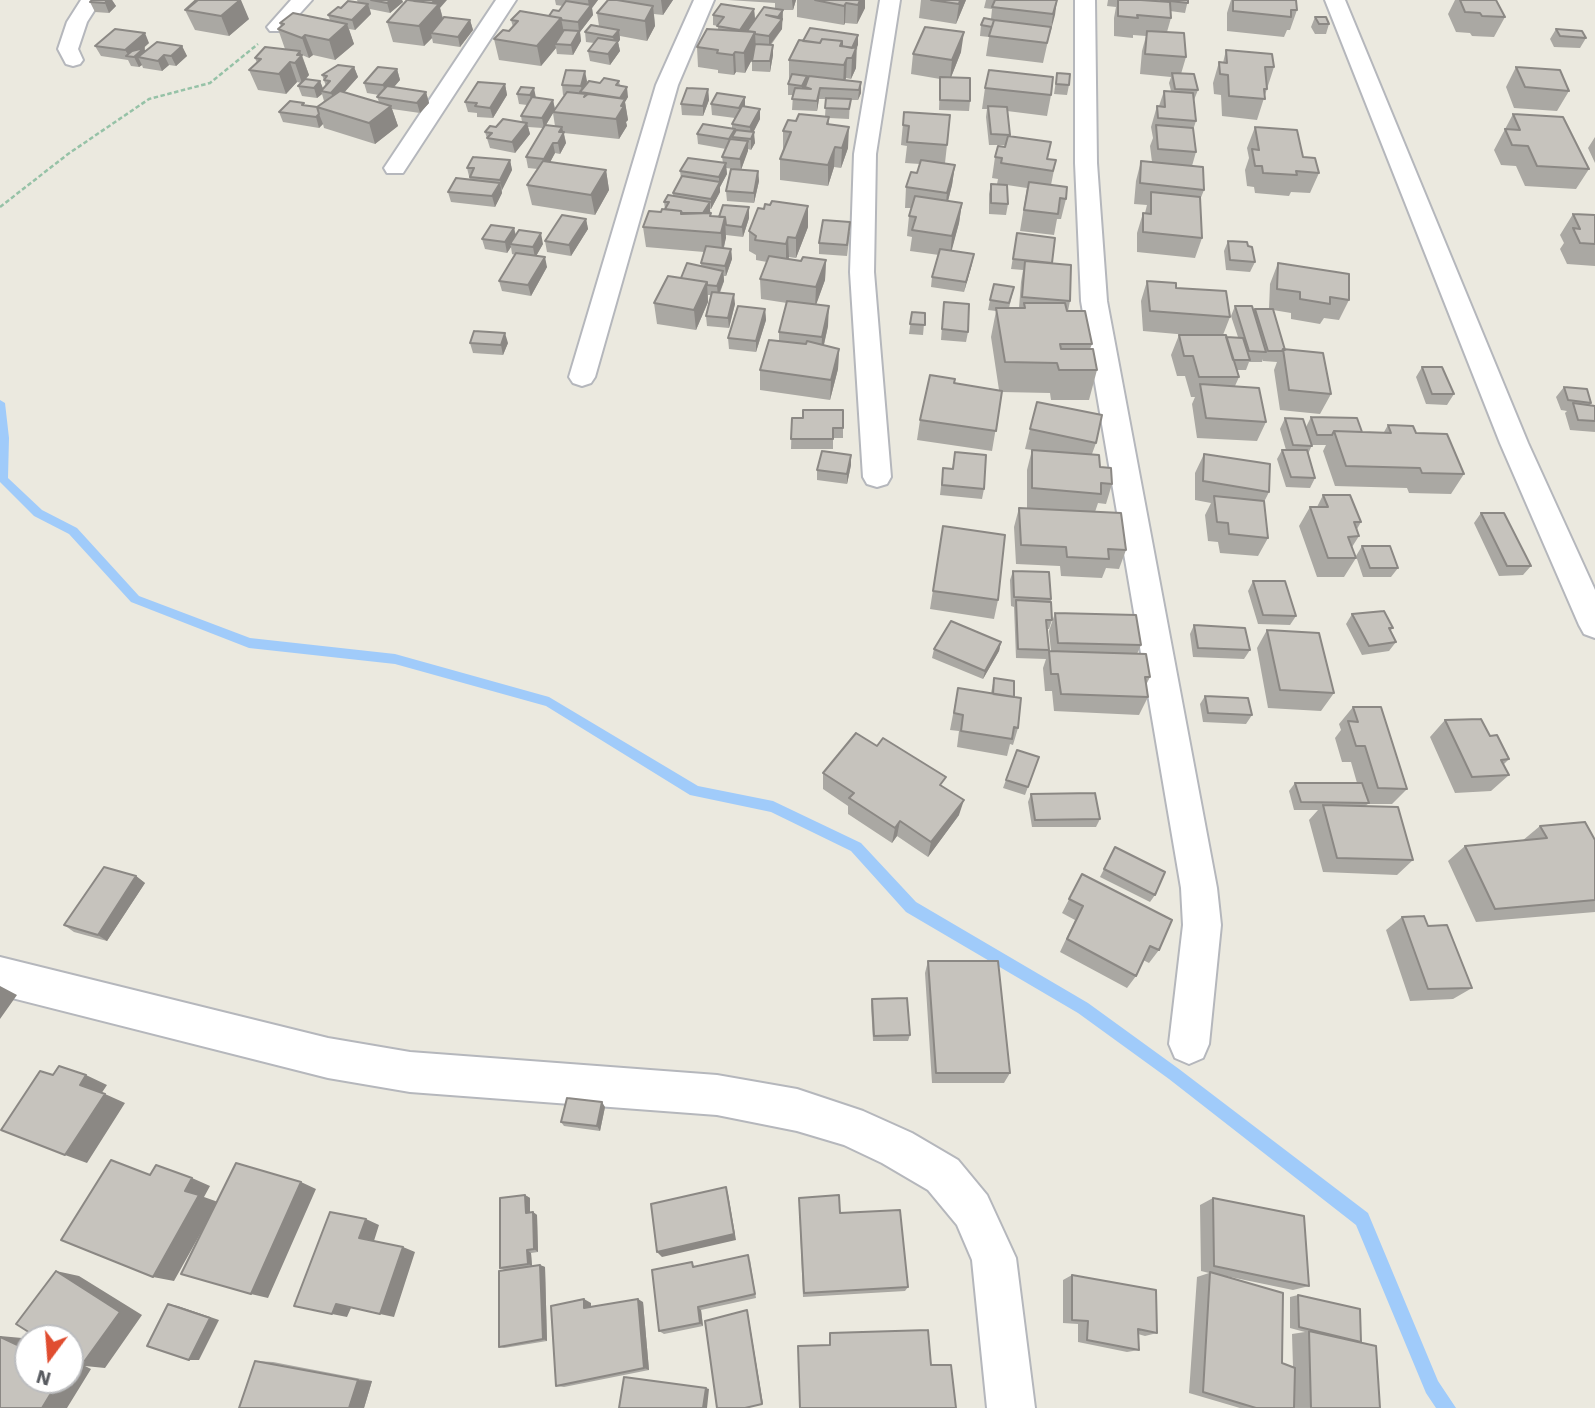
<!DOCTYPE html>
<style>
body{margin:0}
#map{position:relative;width:1595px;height:1408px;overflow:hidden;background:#ebe9df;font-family:"Work Sans",sans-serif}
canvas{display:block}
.north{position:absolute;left:14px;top:1324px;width:70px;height:70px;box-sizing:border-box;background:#fff;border:2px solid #bcbdbf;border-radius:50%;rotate:196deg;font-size:19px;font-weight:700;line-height:28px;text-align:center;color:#585b60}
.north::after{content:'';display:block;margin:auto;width:24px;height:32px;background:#e04d30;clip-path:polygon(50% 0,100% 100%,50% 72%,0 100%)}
</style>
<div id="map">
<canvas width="1595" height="1408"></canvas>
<div class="north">N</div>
</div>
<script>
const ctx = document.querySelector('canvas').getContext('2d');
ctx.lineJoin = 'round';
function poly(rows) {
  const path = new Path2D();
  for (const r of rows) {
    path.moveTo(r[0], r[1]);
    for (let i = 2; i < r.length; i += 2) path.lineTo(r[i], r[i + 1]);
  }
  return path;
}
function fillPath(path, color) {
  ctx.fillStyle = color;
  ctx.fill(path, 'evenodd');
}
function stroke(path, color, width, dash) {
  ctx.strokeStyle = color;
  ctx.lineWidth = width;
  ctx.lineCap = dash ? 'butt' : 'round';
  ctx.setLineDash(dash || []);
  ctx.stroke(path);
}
fillPath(poly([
 [0,400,5,403,9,438,8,478,42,510,77,528,139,596,250,638,395,654,549,697,698,786,773,801,861,843,916,902,1088,1003,1179,1069,1368,1213,1438,1381,1456,1408,1436,1408,1426,1393,1356,1225,1169,1079,1078,1013,906,912,851,851,771,812,690,795,546,706,395,664,249,648,131,602,69,534,34,516,0,482,0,400]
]), '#a0cbfa');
const minor = poly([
 [81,0,101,0,87,22,78,49,83,60,80,64,73,66,66,64,58,49,67,22,81,0],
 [291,0,312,0,284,31,270,31,267,27,291,0],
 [496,0,516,0,403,173,387,173,384,168,496,0],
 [694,0,714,0,678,85,595,377,591,383,582,386,573,383,569,377,656,85,694,0],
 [880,0,900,0,876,154,874,272,891,477,887,484,877,487,867,484,863,477,850,272,854,154,880,0],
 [1075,0,1095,0,1097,163,1107,301,1217,888,1221,925,1209,1044,1203,1058,1189,1064,1175,1058,1169,1044,1183,925,1181,888,1081,301,1075,163,1075,0],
 [1325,0,1345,0,1528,443,1595,590,1595,638,1584,634,1579,625,1500,443,1325,0],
 [0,957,328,1038,410,1052,717,1075,797,1089,863,1111,912,1133,958,1160,987,1195,1016,1258,1035,1408,987,1408,972,1260,957,1225,928,1190,882,1163,844,1145,797,1131,717,1115,410,1092,328,1078,0,995,0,957]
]);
stroke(minor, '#b5b7bc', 4);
stroke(poly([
 [0,207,68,154,149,99,210,83,258,44]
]), '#96c2a7', 2.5, [4.5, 2.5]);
fillPath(minor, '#fff');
fillPath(poly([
 [92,0,112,0,116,6,109,13,95,12,90,2],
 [357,0,402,0,403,2,390,13,370,9,371,14,355,30,349,29,354,44,335,60,313,55,309,58,302,55,309,75,306,79,320,81,323,89,326,86,322,75,354,67,358,77,344,92,379,102,377,97,379,95,367,93,364,83,397,69,400,80,394,87,426,92,429,103,420,113,392,109,398,126,375,144,324,128,323,124,319,128,283,122,279,112,305,106,317,107,324,101,322,94,317,98,302,96,298,86,301,83,297,82,286,94,258,90,249,70,257,63,255,58,285,49,278,29,281,27,280,23,330,20,328,15,341,8,358,3],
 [555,0,598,0,592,8,593,15,580,32,581,41,573,55,557,54,556,48,541,66,499,60,494,39,509,31,513,27,511,20,549,16,559,11,563,6,556,5],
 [608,0,673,0,663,15,654,14,655,26,647,41,620,36,620,40,618,42,620,51,610,65,590,61,588,51,594,43,586,42,585,32,599,26,597,13],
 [728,0,796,0,793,10,782,10,783,20,782,22,782,29,771,45,773,45,773,55,770,72,752,71,752,59,745,73,736,72,734,75,718,73,718,70,698,67,697,47,718,29,718,26,713,25,713,15,754,9,755,19,746,31,747,31,775,8,775,2,775,3],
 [797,0,865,0,865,8,857,24,845,23,844,25,797,17],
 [921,0,966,0,956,24,919,18],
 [986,0,1057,0,1043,63,986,56,989,37,980,36,981,25,991,19,992,9,984,8],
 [1108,0,1188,0,1185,13,1170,11,1171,18,1167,32,1186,57,1181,74,1198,90,1194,100,1193,100,1196,121,1193,130,1196,152,1192,166,1204,190,1200,200,1202,238,1195,258,1137,252,1137,233,1143,213,1145,213,1147,205,1134,204,1136,181,1141,161,1152,162,1150,146,1153,138,1151,127,1157,106,1159,106,1164,91,1171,91,1169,83,1171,77,1140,74,1142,51,1146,36,1133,35,1133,38,1114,36,1114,18,1116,7,1107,6],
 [1231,0,1296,0,1297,10,1290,30,1287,30,1284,37,1227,31,1227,13],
 [1455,0,1496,0,1505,17,1494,37,1472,36,1470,33,1456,32,1448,14],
 [414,1,440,8,443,18,470,20,473,30,460,47,433,43,432,38,424,46,393,42,387,22],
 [185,10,249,19,229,36,195,30],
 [1315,17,1329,24,1326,34,1315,34,1311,27],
 [1556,29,1586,38,1580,48,1554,47,1550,39],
 [858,35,856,68,851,79,846,78,845,81,861,82,861,93,858,100,850,100,849,119,829,118,829,125,848,148,841,168,834,167,828,186,780,180,780,159,783,150,783,131,796,121,825,117,826,99,819,99,817,111,792,110,793,95,788,95,788,84,789,80,789,60,803,41],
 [149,43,143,48,146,51,182,46,187,56,176,66,169,65,162,71,143,68,142,65,139,67,131,66,128,60,101,56,95,46],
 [1226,50,1274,67,1257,120,1222,116,1221,95,1214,94,1213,83,1219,62,1223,63],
 [961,52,951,77,970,101,969,111,939,110,940,79,911,74,913,54],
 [1516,67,1569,91,1557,111,1514,108,1506,87],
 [1057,73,1069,85,1067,95,1054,94],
 [587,81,586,84,619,81,620,86,628,97,625,102,628,120,626,122,627,126,619,139,564,133,566,143,560,154,555,153,550,162,606,170,609,190,595,215,532,205,527,185,538,169,528,168,526,157,543,128,528,127,530,134,515,153,490,148,485,132,496,127,522,122,521,116,527,105,519,104,517,94,521,87,536,98,553,100,555,109,564,95,563,95,562,85],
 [553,113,555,126,546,125],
 [505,84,507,95,493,118,477,117,477,113,468,112,465,102],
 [985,88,1051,95,1047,116,1007,111,1010,136,1051,142,1047,159,1056,160,1051,185,1066,199,1061,219,1057,219,1054,235,1020,231,1027,188,1007,185,1008,204,1006,215,989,214,989,194,991,184,997,184,998,179,992,178,995,157,1005,145,989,145,986,117,987,109,982,109],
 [708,89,709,100,703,116,682,115,681,104],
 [711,104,745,107,760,119,753,132,755,143,751,150,748,149,741,170,726,168,727,174,720,187,720,192,711,209,710,209,711,216,749,218,743,237,726,235,724,248,731,249,732,259,726,276,724,276,724,281,720,293,735,304,729,328,707,326,706,316,711,295,708,295,708,302,696,330,657,324,654,303,681,278,701,266,701,263,704,252,646,247,643,227,665,209,664,202,673,196,673,193,681,178,680,171,723,163,722,157,726,149,698,144,697,134,732,128,732,124,735,118,712,115],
 [904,112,947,145,945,163,955,165,952,185,948,201,962,203,959,223,951,251,972,264,964,292,931,287,932,277,939,255,910,251,912,237,907,236,909,216,911,208,905,208,906,187,917,173,920,164,905,163,907,146,901,145],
 [1513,114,1589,169,1576,189,1525,186,1516,166,1501,165,1494,150],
 [1255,127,1303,157,1319,173,1310,193,1291,192,1289,196,1255,193,1254,187,1247,186,1245,170,1249,158,1247,148],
 [1595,137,1595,163,1588,148],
 [510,160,512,170,502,190,502,193,495,207,451,202,448,192,470,180,467,168],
 [758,171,759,181,754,203,727,201,726,191],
 [1573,214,1595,215,1595,266,1567,264,1560,249,1564,243,1560,235],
 [586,219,588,229,571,256,547,252,545,241],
 [808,227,796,258,789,257,788,259,801,261,826,260,825,280,816,304,828,326,824,345,839,349,838,369,830,400,760,390,760,370,779,341,779,332,787,303,761,299,760,279,767,262,756,260,756,255,749,251,749,231],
 [514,228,516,235,543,244,536,256,547,267,531,296,502,291,499,281,515,255,512,254,511,247,507,253,485,249,482,239],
 [850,232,847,256,819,254,819,243],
 [1017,233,1052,264,1070,301,1068,311,1092,344,1090,349,1097,370,1089,400,1051,400,1050,393,1002,392,992,451,917,440,920,420,954,383,999,390,991,337,996,311,988,310,990,300,1014,287,1009,308,1019,308,1021,282,1023,270,1011,269],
 [1228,241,1248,246,1255,262,1250,272,1226,270,1224,251],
 [1278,263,1349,300,1339,320,1324,318,1320,324,1291,319,1291,313,1273,310,1285,350,1331,394,1320,414,1280,410,1274,370,1277,362,1263,361,1263,359,1262,362,1249,362,1246,370,1237,370,1239,377,1235,386,1266,422,1257,441,1197,438,1192,404,1195,397,1191,397,1185,376,1177,376,1171,355,1179,335,1188,335,1143,331,1141,301,1147,281,1176,288,1230,317,1223,335,1226,338,1238,337,1231,316,1235,306,1254,313,1255,309,1269,309,1270,284],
 [944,302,968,332,966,342,941,340],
 [765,309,766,320,756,352,729,349,728,338],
 [912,312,925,313,923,335,909,334],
 [470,343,508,343,503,355,473,353],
 [1422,367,1454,394,1447,405,1426,404,1416,377],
 [1564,387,1591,403,1590,405,1595,406,1595,432,1570,430,1565,413,1567,411,1561,410,1556,397],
 [1311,417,1362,432,1384,432,1388,425,1416,433,1464,474,1451,494,1409,493,1407,488,1335,486,1323,451,1326,445,1312,445,1308,454,1315,478,1310,488,1286,487,1277,459,1282,450,1286,450,1280,429,1285,418,1306,427],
 [792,418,843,428,843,438,833,438,833,449,791,449],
 [1030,429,1096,443,1092,454,1112,484,1106,504,1098,503,1095,512,1126,550,1119,569,1106,568,1102,578,1061,576,1060,566,1016,564,1014,527,1019,508,1051,510,1027,508,1027,470,1032,450,1025,449],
 [955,452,984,489,982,499,940,495,943,468,952,469],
 [1204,454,1269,492,1264,502,1268,538,1258,556,1220,553,1218,542,1208,541,1205,515,1211,503,1195,500,1195,473],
 [851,465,847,484,817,480,817,470],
 [1323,495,1361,522,1357,529,1359,536,1352,547,1356,558,1344,577,1317,577,1299,526,1310,507,1317,507],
 [1481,513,1531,566,1523,575,1499,576,1474,523],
 [943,526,998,600,994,619,930,609],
 [1362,546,1398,568,1391,577,1363,577,1356,556],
 [1013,571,1051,599,1052,620,1049,629,1047,629,1049,651,1051,651,1049,631,1055,613,1141,645,1137,654,1150,677,1146,685,1148,697,1139,715,1054,711,1052,691,1045,691,1043,668,1046,659,1016,658,1014,607,1011,606,1010,580],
 [1253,581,1296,616,1290,625,1258,624,1248,591],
 [1352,614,1393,628,1390,631,1396,642,1389,651,1362,655,1346,624],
 [1194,625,1250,650,1244,659,1193,657,1190,634],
 [1267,630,1334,693,1321,711,1268,708,1257,648],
 [1001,642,999,651,983,679,932,658,934,649],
 [994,678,1014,697,1018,728,1013,745,1010,744,1007,756,957,747,959,731,950,730,958,688,991,693],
 [1205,696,1252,715,1246,724,1203,722,1200,704],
 [1353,707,1407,789,1392,804,1368,804,1365,806,1413,860,1397,875,1323,872,1309,820,1318,810,1294,810,1289,791,1295,783,1357,783,1351,762,1342,762,1335,738,1341,730,1339,724],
 [1445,720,1490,736,1509,759,1503,765,1509,775,1491,791,1455,793,1430,737],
 [1017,750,1039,757,1025,795,1003,788],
 [823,773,943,787,959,815,928,857,897,836,892,843,848,814,848,806,823,789],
 [1031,794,1100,819,1096,827,1032,827,1028,802],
 [1540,826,1595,840,1595,912,1476,922,1448,861,1465,846,1522,841],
 [1115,847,1155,895,1150,902,1100,877],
 [1082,874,1159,950,1149,963,1143,960,1136,976,1127,988,1060,952,1075,920,1062,913],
 [136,876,145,883,107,941,74,932,64,925],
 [1402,917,1428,926,1472,988,1453,999,1410,1001,1386,930],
 [928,961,1010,1073,1004,1083,932,1083,925,973],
 [872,999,910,1035,908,1041,873,1041,871,1005],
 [605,1107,600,1131,564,1126,561,1122],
 [525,1195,530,1198,530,1213,533,1212,537,1215,538,1252,531,1253,532,1266,540,1265,545,1267,547,1341,504,1348,499,1347,505,1270,500,1268],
 [1213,1198,1309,1286,1293,1290,1216,1274,1282,1363,1293,1367,1292,1334,1305,1332,1290,1328,1290,1297,1298,1295,1361,1342,1357,1342,1380,1408,1240,1408,1189,1393,1197,1277,1209,1273,1201,1271,1200,1205],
 [799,1204,840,1213,908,1287,905,1291,803,1297],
 [750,1260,756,1298,701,1310,703,1326,664,1334,659,1331,695,1266],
 [1072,1275,1157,1333,1145,1336,1138,1334,1139,1350,1127,1352,1078,1342,1078,1324,1063,1323,1063,1280],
 [643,1302,649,1370,564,1387,556,1386,591,1303,591,1307],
 [255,1361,273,1362,372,1381,364,1408,239,1408]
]), '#aaa8a3');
fillPath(poly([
 [107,0,112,0,116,6,109,13,105,3],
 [240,0,241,0,249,19,229,36,221,16],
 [391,0,402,0,403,2,390,13,387,3],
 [435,0,447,0,440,8,444,24,431,33,432,38,424,46,419,26,432,4],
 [588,0,598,0,592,8,593,15,580,32,581,41,573,55,571,45,579,32,578,22,589,7],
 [661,0,673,0,663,15],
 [792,0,796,0,793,10],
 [860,0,865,0,865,8,857,24,858,5],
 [960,0,966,0,956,24,959,4],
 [1057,0,1055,15,1050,34,1053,14],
 [846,3,845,23,844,25,844,6],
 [368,4,371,14,355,30,352,20],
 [653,6,655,26,647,41,645,21],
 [754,9,755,19,740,40,740,30],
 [783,10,782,29,769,46,769,36,778,24,778,17],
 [561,18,565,38,555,44,556,48,541,66,537,46],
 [470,20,473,30,460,47,458,37],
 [347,24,354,44,335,60,329,40],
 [619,30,620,40,618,42,620,51,610,65,608,54,615,46,613,37],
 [755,32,756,52,745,73,744,53],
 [964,32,961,52,950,80,952,60],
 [145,33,149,43,134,57,129,56,125,50],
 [305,35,313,55,309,58,302,38],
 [858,35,858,45,851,59,852,48],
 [773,45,773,55,770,72,770,61],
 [182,46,187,56,176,66,171,56],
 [144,48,149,58,138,57,142,65,139,67,134,57],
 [856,48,856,68,851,79,852,58],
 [300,51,309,75,302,83,295,63,297,55],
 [735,52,736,72,734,75,733,55],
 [164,55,169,65,162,71,158,61],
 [847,58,846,78,843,85,844,65],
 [290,62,297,82,286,94,279,74],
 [354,67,358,77,335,103,331,93],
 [397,69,400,80,386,96,383,85],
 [585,71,587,81,584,92,582,92,581,86],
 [807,76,807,86,805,87,805,90,802,96,802,86],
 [320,81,324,91,321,91,322,94,317,98,314,88],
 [861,82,861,93,858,100,859,90],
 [505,84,507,95,493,118,490,108],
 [627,87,628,97,625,102,628,120,626,122,627,126,619,139,616,119,620,98],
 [534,88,536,98,532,106,530,95],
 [820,88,819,99,817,111,817,101],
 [708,89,709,100,703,116,703,106],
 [426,92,429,103,420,113,417,103],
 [745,97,745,107,740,118,739,108],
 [553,100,555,110,544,128,542,118],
 [391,106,398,126,375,144,369,123],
 [760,109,760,119,751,137,750,127],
 [319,114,323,124,319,128,316,117],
 [527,123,530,134,515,153,512,142],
 [562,127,566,143,560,154,558,143,559,132],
 [849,127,848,148,841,168,842,148],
 [754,132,755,143,751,150,751,139],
 [748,141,748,151,741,170,740,159],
 [553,143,555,153,546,170,544,159],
 [835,147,834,167,828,186,828,165],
 [510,160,512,170,502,190,500,180],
 [726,163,727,174,720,187,720,192,711,209,711,199,719,183,719,177],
 [955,165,952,185,945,213,947,193],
 [606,170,609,190,595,215,591,195],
 [758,171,759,181,754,203,754,193],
 [500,183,502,193,495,207,492,196],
 [710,202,710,212,702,228,701,218],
 [962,203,959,223,950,257,952,236],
 [808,206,808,227,796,258,796,238],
 [749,207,749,218,743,237,742,227],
 [725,217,726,238,722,254,721,233],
 [586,219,588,229,571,256,569,245],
 [514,228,516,238,510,244,511,247,507,253,505,242],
 [541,233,543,244,535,258,533,247],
 [788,237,789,257,786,264,786,244],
 [731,249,732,259,726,276,725,266],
 [974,254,972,264,964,292,966,282],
 [545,257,547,267,531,296,528,285],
 [826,260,825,280,815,308,816,287],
 [723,271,724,281,718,296,717,286],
 [707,282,708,302,696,330,694,310],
 [734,294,735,304,729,328,728,318],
 [829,306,828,326,821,357,822,337],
 [765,309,766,320,756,352,756,341],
 [505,333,508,343,503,355,501,345],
 [839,349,838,369,830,400,831,380],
 [851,455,851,465,847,484,847,474],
 [1001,642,999,651,983,679,985,671],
 [964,800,959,815,928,857,931,842],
 [900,821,897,836,892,843,895,828],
 [136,876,145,883,107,941,98,935],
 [0,986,17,995,0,1019],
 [86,1075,107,1085,101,1094,80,1085],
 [105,1094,125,1103,87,1163,65,1155],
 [602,1102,605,1107,600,1131,597,1126],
 [192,1178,210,1186,204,1197,218,1202,174,1281,153,1277,185,1191],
 [301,1182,316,1189,268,1298,251,1294],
 [726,1187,728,1194,736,1240,662,1257,657,1252],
 [525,1195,530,1198,530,1216,526,1213],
 [533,1212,537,1215,538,1252,534,1249],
 [366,1219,379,1225,373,1244,359,1238],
 [403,1247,415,1252,394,1317,380,1314],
 [527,1250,531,1253,532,1266,528,1264],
 [540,1265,545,1267,547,1341,543,1339],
 [56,1271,79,1276,142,1315,105,1368,85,1366,91,1369,67,1408,42,1408,59,1380,70,1380,70,1360,82,1365],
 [584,1299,591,1303,591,1312,584,1308],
 [638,1299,643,1302,649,1370,644,1368],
 [168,1304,178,1306,219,1320,199,1360,189,1360],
 [336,1304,351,1308,347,1317,332,1314],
 [698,1307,701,1310,703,1326,700,1323],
 [747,1310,748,1314,763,1404,745,1408],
 [0,1336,22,1338,28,1341,28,1350,0,1337],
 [358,1380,372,1381,364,1408,349,1408],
 [706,1388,709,1389,707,1408,703,1408]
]), '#8b8884');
const building = poly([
 [92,0,107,0,105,3,90,2,92,0],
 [196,0,198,0,185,10,196,0],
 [198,0,240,0,221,16,186,10,198,0],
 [371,0,391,0,387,3,371,0],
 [407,0,408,0,439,4,419,26,387,22,407,0],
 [415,0,435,0,432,3,414,1,415,0],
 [608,0,617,0,653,6,645,21,597,13,608,0],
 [815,0,860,0,858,5,846,3,844,6,815,0],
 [931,0,960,0,959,4,931,0],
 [995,0,1057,0,1053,14,992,7,995,0],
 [1118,0,1141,0,1170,2,1171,18,1137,15,1138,18,1118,16,1118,0],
 [1161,0,1188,0,1188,3,1161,0],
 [1233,0,1296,0,1297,10,1291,10,1291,17,1233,11,1233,0],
 [1460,0,1496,0,1505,17,1482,16,1480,13,1465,12,1460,0],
 [348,1,368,4,352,20,328,15,338,7,341,8,348,1],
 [566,1,591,5,578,22,562,20,561,18,549,16,553,10,559,11,566,1],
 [721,4,754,9,740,30,717,26,724,17,713,15,721,4],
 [764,7,783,10,778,17,766,15,782,19,769,36,755,34,755,32,747,31,764,7],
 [520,11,561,18,537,46,494,39,503,30,509,31,518,21,511,20,520,11],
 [293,13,347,24,329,40,305,35,302,38,278,29,284,24,280,23,293,13],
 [444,17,470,20,458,37,431,33,444,17],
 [1315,17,1326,17,1329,24,1319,24,1315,17],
 [984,18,994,20,992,27,981,25,984,18],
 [994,20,1051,27,1047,43,989,36,994,20],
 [591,25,619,30,613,37,585,32,591,25],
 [925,27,964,32,952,60,913,54,925,27],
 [810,28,858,35,852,48,842,46,842,41,822,39,820,43,803,41,810,28],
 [115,29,145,33,125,50,95,46,115,29],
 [707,29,755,32,744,53,735,52,733,55,717,53,718,50,697,47,707,29],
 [1556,29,1582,31,1586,38,1560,36,1556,29],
 [564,30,579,31,571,45,555,44,564,30],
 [1147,31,1184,33,1186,57,1145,54,1147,31],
 [598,38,618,41,608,54,588,51,598,38],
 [822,39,842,41,840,46,856,48,852,58,847,58,844,65,789,60,799,40,820,43,822,39],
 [157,42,182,46,171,56,164,55,158,61,138,57,157,42],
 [755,44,773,45,770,61,752,61,755,44],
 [265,47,300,51,297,55,302,55,295,63,290,62,279,74,249,70,261,59,255,58,265,47],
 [144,48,134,57,126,56,132,51,144,48],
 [1226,50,1272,54,1274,67,1265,67,1267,89,1264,89,1265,99,1229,96,1228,75,1220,74,1219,62,1227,63,1226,50],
 [338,65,354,67,331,93,321,91,330,81,324,80,327,76,322,75,338,65],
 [378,67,397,69,383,85,364,83,378,67],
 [1516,67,1560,70,1569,91,1525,87,1516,67],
 [566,70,585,71,581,86,562,85,566,70],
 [989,70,1053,77,1051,95,985,88,989,70],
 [1057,73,1070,74,1069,85,1056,84,1057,73],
 [1172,73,1194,74,1198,90,1175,89,1172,73],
 [792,74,807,76,802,86,788,84,792,74],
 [809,76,861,82,859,90,820,88,817,101,792,99,795,88,811,89,805,87,809,76],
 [940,77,970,78,970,101,940,100,940,77],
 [604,78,619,81,616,85,627,87,620,98,580,92,589,81,600,83,604,78],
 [305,79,320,81,314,88,298,86,305,79],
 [478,82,505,84,490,108,475,106,477,103,465,102,478,82],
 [387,86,426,92,417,103,377,97,387,86],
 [521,87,534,88,530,95,517,94,521,87],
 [687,88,708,89,703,106,681,104,687,88],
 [340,91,391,106,369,123,317,107,340,91],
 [1164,91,1193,93,1196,121,1158,118,1157,106,1165,107,1164,91],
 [567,92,586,94,584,97,588,94,625,99,621,106,624,106,616,119,553,112,567,92],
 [717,93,745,97,739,108,711,104,717,93],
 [532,97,553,100,542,118,521,116,532,97],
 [826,98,851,99,849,109,825,108,826,98],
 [290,101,304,103,302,105,317,107,319,114,316,117,279,112,290,101],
 [742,106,760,109,750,127,732,124,742,106],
 [988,106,1007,107,1010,135,991,134,988,106],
 [904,112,950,115,947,145,907,142,909,126,903,125,904,112],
 [799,114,829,117,827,124,849,127,842,148,835,147,828,165,780,159,791,132,783,131,788,120,796,121,799,114],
 [1513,114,1563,117,1589,169,1537,166,1528,146,1512,145,1505,129,1520,130,1513,114],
 [503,119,527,123,512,142,487,138,492,133,485,132,490,126,496,127,503,119],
 [703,124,735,129,729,139,697,134,703,124],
 [545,125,562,127,559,132,564,132,558,143,553,143,544,159,526,157,545,125],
 [1156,125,1193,128,1196,152,1158,149,1156,125],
 [1255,127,1297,130,1303,157,1315,158,1319,173,1296,171,1297,175,1263,173,1262,166,1255,166,1252,149,1259,150,1255,127],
 [736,130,754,132,751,139,732,137,736,130],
 [1008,136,1051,142,1047,159,1056,160,1053,171,1001,163,1002,158,995,157,998,146,1005,147,1008,136],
 [730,139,748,141,740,159,722,157,730,139],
 [473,157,510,160,500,180,470,177,474,168,467,168,473,157],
 [688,158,726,163,719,177,680,171,688,158],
 [921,160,955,165,947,193,906,187,911,172,917,173,921,160],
 [543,161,606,170,591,195,527,185,543,161],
 [1141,161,1203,167,1204,190,1140,183,1141,161],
 [731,169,758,171,754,193,726,191,731,169],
 [682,176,720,182,711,199,673,193,682,176],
 [456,178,500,183,492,196,448,192,456,178],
 [1029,182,1067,187,1066,199,1060,198,1058,214,1024,210,1029,182],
 [991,184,1007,185,1008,204,991,203,991,184],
 [1151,192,1200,197,1202,238,1143,232,1143,213,1151,214,1151,192],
 [668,195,710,202,703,213,682,213,681,211,665,209,669,202,664,202,668,195],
 [915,196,962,203,952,236,912,230,916,217,909,216,915,196],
 [772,201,808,206,796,238,788,237,786,244,755,240,756,236,749,231,758,208,764,209,765,204,770,205,772,201],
 [723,205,749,207,742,227,726,225,725,217,719,217,723,205],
 [662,209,681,211,681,214,711,213,710,216,725,217,721,233,643,227,649,211,661,212,662,209],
 [1573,214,1595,215,1595,244,1580,243,1573,228,1580,229,1573,214],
 [562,215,586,219,569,245,545,241,562,215],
 [823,220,850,222,847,245,819,243,823,220],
 [491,225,514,228,505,242,482,239,491,225],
 [519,230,541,233,533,247,510,244,519,230],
 [1017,233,1055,238,1052,263,1013,259,1017,233],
 [1228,241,1247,242,1248,246,1252,247,1255,262,1230,260,1228,241],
 [706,246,731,249,725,266,701,263,706,246],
 [940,249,974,254,966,282,932,277,940,249],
 [516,253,545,257,528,285,499,281,516,253],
 [769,256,801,261,803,257,826,260,816,287,760,279,769,256],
 [1025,261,1071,265,1070,301,1022,297,1025,261],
 [687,263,723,271,717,286,707,285,707,282,681,278,687,263],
 [1278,263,1349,274,1349,300,1330,297,1330,304,1300,299,1300,292,1277,289,1278,263],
 [668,276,707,282,694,310,654,303,668,276],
 [1147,281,1176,283,1176,288,1226,291,1230,317,1150,311,1147,281],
 [994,284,1014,287,1009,303,990,300,994,284],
 [712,292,734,294,728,318,706,316,712,292],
 [787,301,829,306,822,337,779,332,787,301],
 [944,302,969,304,968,332,942,329,944,302],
 [1024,303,1065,303,1067,311,1085,311,1092,344,1060,344,1061,349,1093,349,1097,370,1059,370,1057,363,1005,362,996,308,1025,308,1024,303],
 [738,306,765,309,756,341,728,338,738,306],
 [1235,306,1252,306,1266,352,1249,351,1235,306],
 [1255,309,1273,309,1285,350,1283,349,1282,351,1268,351,1255,309],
 [912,312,925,313,925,325,910,324,912,312],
 [474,331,505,333,501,345,470,343,474,331],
 [1179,335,1226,335,1239,377,1199,377,1193,356,1184,356,1179,335],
 [1226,337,1243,338,1250,360,1233,360,1226,337],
 [769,340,806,344,807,341,839,349,831,380,760,370,769,340],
 [1283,349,1323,353,1331,394,1289,390,1283,349],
 [1422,367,1442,367,1454,394,1432,394,1422,367],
 [930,375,955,379,954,383,1002,391,996,431,920,420,930,375],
 [1200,384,1259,388,1266,422,1206,418,1200,384],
 [1564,387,1587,389,1591,403,1568,400,1564,387],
 [1037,402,1102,415,1096,443,1030,429,1037,402],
 [1573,403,1595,406,1595,421,1578,420,1573,403],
 [803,410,843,410,843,428,833,428,833,439,791,439,792,418,803,418,803,410],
 [1311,417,1357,418,1362,432,1334,431,1332,435,1317,435,1311,417],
 [1285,418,1303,419,1312,446,1293,445,1285,418],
 [1388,425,1413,426,1416,433,1447,434,1464,474,1422,473,1420,468,1346,466,1334,431,1391,433,1388,425],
 [1032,450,1099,455,1100,467,1111,468,1112,484,1101,483,1101,494,1032,488,1032,450],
 [1282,450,1307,450,1315,478,1291,477,1282,450],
 [822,451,851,455,847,474,817,470,822,451],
 [955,452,986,455,984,489,942,485,943,468,953,469,955,452],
 [1204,454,1270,464,1269,492,1203,481,1204,454],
 [1323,495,1350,495,1361,522,1354,522,1359,536,1348,537,1356,558,1328,558,1310,507,1328,507,1323,495],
 [1214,496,1264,501,1268,538,1229,534,1228,523,1217,522,1214,496],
 [1019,508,1121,513,1126,550,1108,549,1109,559,1067,557,1066,547,1021,545,1019,508],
 [1481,513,1504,513,1531,566,1507,566,1481,513],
 [943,526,1005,535,998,600,933,591,943,526],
 [1362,546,1390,546,1398,568,1370,568,1362,546],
 [1013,571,1049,572,1051,599,1014,597,1013,571],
 [1253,581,1285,581,1296,616,1263,615,1253,581],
 [1016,600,1051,602,1052,620,1046,620,1049,650,1018,649,1016,600],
 [1384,611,1393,628,1389,628,1396,642,1369,646,1352,614,1384,611],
 [1055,613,1136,615,1141,645,1058,643,1055,613],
 [951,621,1001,642,985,671,934,649,951,621],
 [1194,625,1245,628,1250,650,1198,648,1194,625],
 [1267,630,1319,633,1334,693,1280,690,1267,630],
 [1049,651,1146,654,1150,677,1145,677,1148,697,1061,694,1058,674,1051,674,1049,651],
 [994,678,1014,681,1014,697,993,694,994,678],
 [958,688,1021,698,1018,728,1014,727,1012,739,961,731,963,715,954,713,958,688],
 [1205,696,1248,698,1252,715,1208,713,1205,696],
 [1353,707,1381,707,1407,789,1378,788,1365,746,1356,746,1348,721,1358,722,1353,707],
 [1481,719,1490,736,1497,735,1509,759,1501,760,1509,775,1472,777,1445,720,1481,719],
 [856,733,877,746,883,738,946,777,940,785,964,800,931,842,900,821,895,828,849,798,854,793,823,773,856,733],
 [1017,750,1039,757,1028,787,1006,780,1017,750],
 [1295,783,1362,783,1369,803,1301,802,1295,783],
 [1095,793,1100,819,1035,820,1031,794,1095,793],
 [1323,805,1398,807,1413,860,1337,858,1323,805],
 [1585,822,1595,840,1595,900,1495,909,1465,846,1547,838,1540,826,1585,822],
 [1115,847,1165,872,1155,895,1104,869,1115,847],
 [104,867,136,876,98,935,64,925,104,867],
 [1082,874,1172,920,1159,950,1150,946,1136,976,1067,939,1083,906,1069,899,1082,874],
 [1424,916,1428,926,1447,925,1472,988,1428,989,1402,917,1424,916],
 [928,961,998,961,1010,1073,936,1073,928,961],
 [907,998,910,1035,874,1036,872,999,907,998],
 [59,1066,86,1075,80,1085,105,1094,65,1155,1,1130,40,1071,53,1075,59,1066],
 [567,1098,602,1102,597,1126,561,1122,567,1098],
 [111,1160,150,1175,156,1165,192,1178,185,1191,199,1195,153,1277,61,1240,111,1160],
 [236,1163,301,1182,251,1294,181,1274,236,1163],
 [726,1187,734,1234,657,1252,651,1204,726,1187],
 [525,1195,526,1213,533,1212,534,1249,527,1250,528,1264,500,1268,500,1198,525,1195],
 [839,1195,840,1213,900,1210,908,1287,804,1293,799,1198,839,1195],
 [1213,1198,1304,1216,1309,1286,1214,1266,1213,1198],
 [330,1212,366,1219,359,1238,403,1247,380,1314,336,1304,332,1314,294,1306,330,1212],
 [748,1255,755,1294,698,1307,700,1323,659,1331,652,1270,692,1262,693,1267,748,1255],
 [540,1265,543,1339,499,1347,499,1271,540,1265],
 [56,1271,120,1312,81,1366,70,1359,70,1338,38,1338,16,1324,56,1271],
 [1210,1272,1283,1293,1282,1363,1295,1368,1294,1408,1256,1408,1203,1392,1210,1272],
 [1072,1275,1156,1290,1157,1333,1138,1329,1139,1350,1087,1340,1088,1321,1072,1320,1072,1275],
 [1298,1295,1360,1309,1361,1342,1299,1327,1298,1295],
 [584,1299,584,1308,638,1299,644,1368,556,1386,551,1306,584,1299],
 [168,1304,210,1318,189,1360,147,1346,168,1304],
 [747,1310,762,1404,745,1408,717,1408,705,1321,747,1310],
 [928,1330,931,1365,951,1365,956,1408,800,1408,798,1346,830,1345,830,1333,928,1330],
 [1309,1331,1376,1346,1380,1408,1311,1408,1309,1331],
 [0,1337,28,1350,28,1380,59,1380,42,1408,0,1408,0,1337],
 [255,1361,358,1380,349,1408,239,1408,255,1361],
 [624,1377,706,1388,703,1408,619,1408,624,1377]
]);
fillPath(building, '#c6c3bd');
stroke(building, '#8b8884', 2);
</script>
